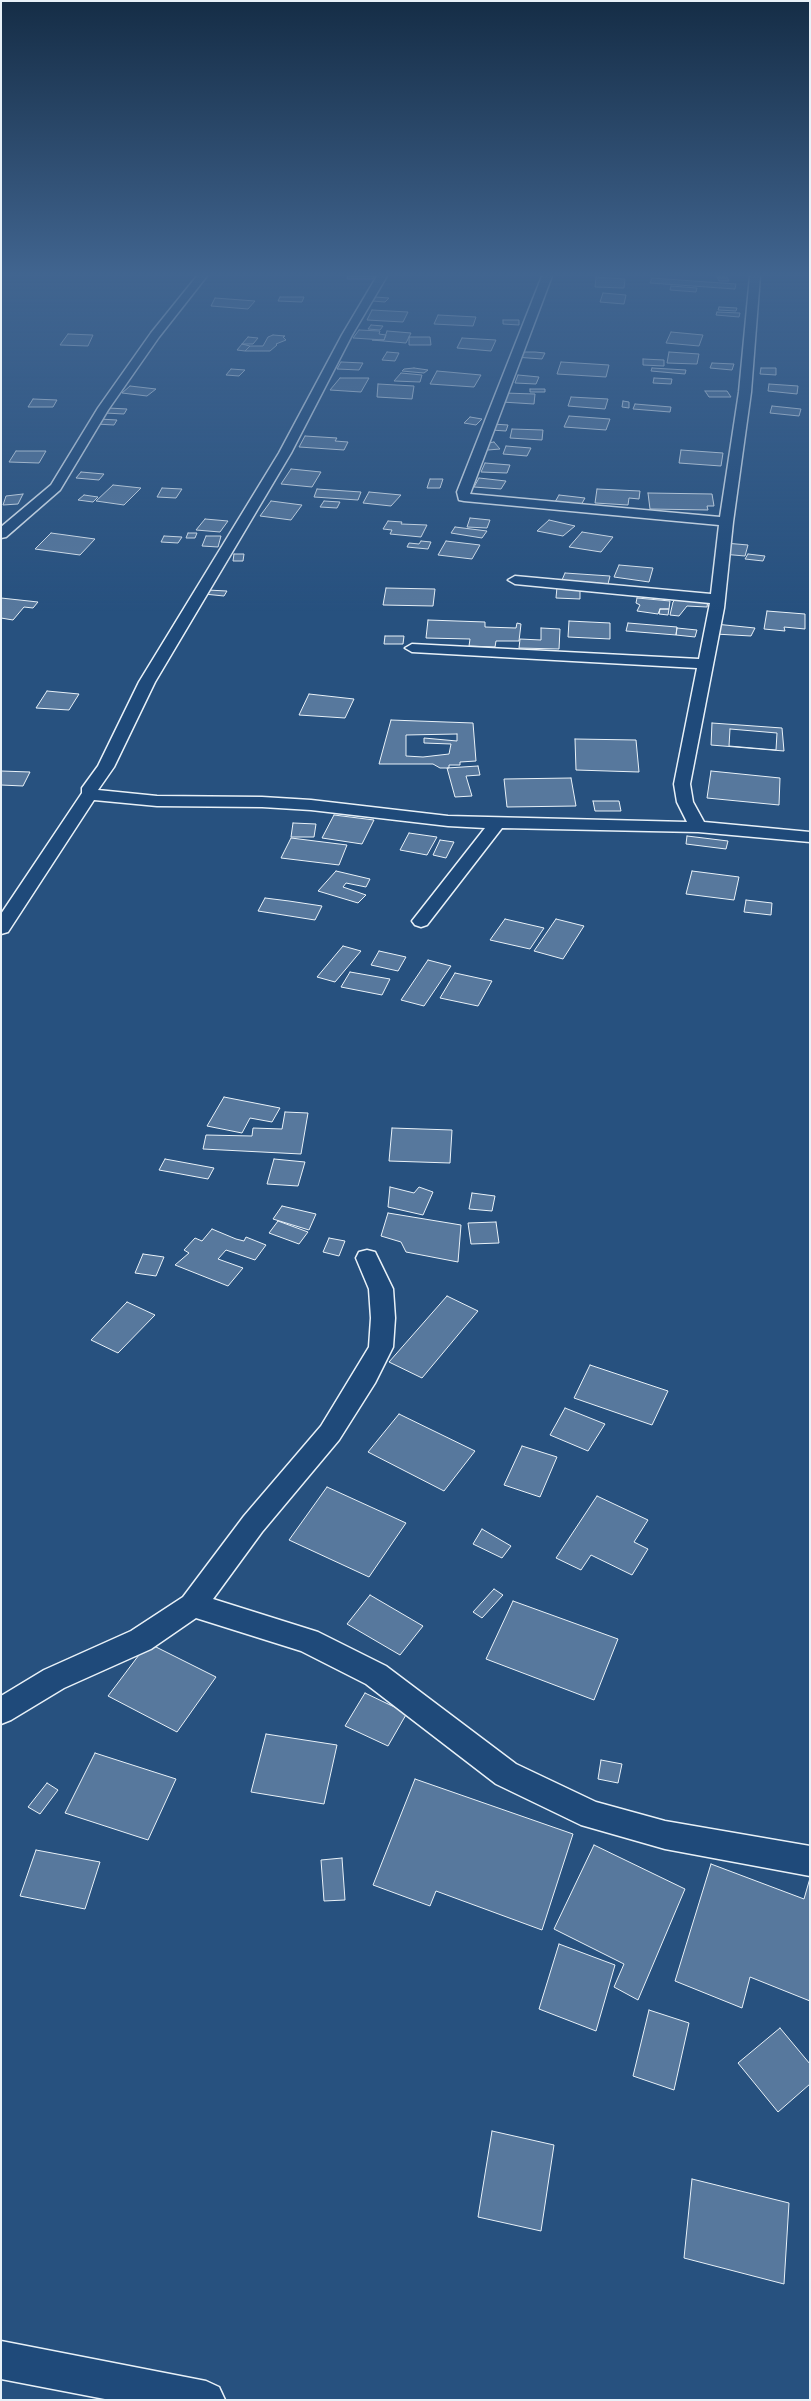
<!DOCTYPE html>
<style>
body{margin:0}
#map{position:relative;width:811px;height:2401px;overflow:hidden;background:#27517f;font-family:Delius,sans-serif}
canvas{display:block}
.frame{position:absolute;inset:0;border:2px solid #e8f1f8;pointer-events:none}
</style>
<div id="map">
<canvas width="811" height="2401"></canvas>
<div class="frame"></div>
</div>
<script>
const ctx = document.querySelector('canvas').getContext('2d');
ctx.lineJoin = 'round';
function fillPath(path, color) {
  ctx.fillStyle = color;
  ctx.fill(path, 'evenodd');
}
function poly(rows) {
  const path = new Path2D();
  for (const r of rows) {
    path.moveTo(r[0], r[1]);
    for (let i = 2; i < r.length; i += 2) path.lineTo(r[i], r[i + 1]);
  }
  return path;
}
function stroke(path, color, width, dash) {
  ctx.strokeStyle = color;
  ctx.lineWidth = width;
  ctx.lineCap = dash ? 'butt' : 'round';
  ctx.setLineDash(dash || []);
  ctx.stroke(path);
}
const building = poly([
 [348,276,374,276,373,279,347,279,348,276],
 [596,277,625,279,624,288,595,287,596,277],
 [717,277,727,277,729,281,719,281,717,277],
 [652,278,736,284,735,289,650,283,652,278],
 [671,286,697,288,696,292,670,290,671,286],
 [603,293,626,295,624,304,600,302,603,293],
 [280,297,304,297,302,302,278,301,280,297],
 [375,297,389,298,385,302,372,301,375,297],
 [215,298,255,301,248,309,211,306,215,298],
 [719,307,737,308,736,311,718,310,719,307],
 [372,310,408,312,403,322,367,320,372,310],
 [717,312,740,313,739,317,716,315,717,312],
 [438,315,476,317,473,326,434,324,438,315],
 [503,320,519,320,519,325,503,324,503,320],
 [371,325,383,326,380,330,368,329,371,325],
 [359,330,380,331,379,334,386,335,384,340,353,338,359,330],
 [387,331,411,333,406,343,372,340,384,340,387,331],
 [671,332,703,335,699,346,666,343,671,332],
 [68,334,93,335,88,346,60,345,68,334],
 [273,335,285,336,283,337,286,340,276,344,277,345,270,351,245,351,250,346,263,346,268,337,273,335],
 [248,337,258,338,253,344,242,344,248,337],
 [409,337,430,337,431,345,409,345,409,337],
 [462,338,496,340,491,351,457,348,462,338],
 [242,344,250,346,245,351,237,350,242,344],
 [387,352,399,353,395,361,382,360,387,352],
 [520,352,535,352,545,353,542,359,515,357,520,352],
 [669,352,699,354,697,364,667,363,669,352],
 [643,359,664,360,664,366,643,365,643,359],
 [341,362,363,363,359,370,337,369,341,362],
 [561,362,609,365,606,377,557,374,561,362],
 [712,363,734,364,732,370,710,368,712,363],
 [414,368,428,370,424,373,402,371,404,369,414,368],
 [652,368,686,370,685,374,651,371,652,368],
 [761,368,776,368,776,375,760,374,761,368],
 [231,369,245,370,239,376,226,375,231,369],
 [437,371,481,375,474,387,430,384,437,371],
 [401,373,422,375,420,382,394,381,401,373],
 [518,375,539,377,536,384,515,383,518,375],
 [340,378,369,378,361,392,330,390,340,378],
 [654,378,672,379,671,384,653,383,654,378],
 [378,384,414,386,412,399,377,397,378,384],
 [769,384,798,386,797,394,768,391,769,384],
 [130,386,156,389,147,396,122,393,130,386],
 [530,389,545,389,545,392,530,392,530,389],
 [705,391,727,391,731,397,709,397,705,391],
 [504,393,535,394,534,404,502,402,504,393],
 [571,397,608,399,605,409,568,406,571,397],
 [33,399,57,400,53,407,28,407,33,399],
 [623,401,629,402,629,408,622,407,623,401],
 [635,404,671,407,670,412,633,409,635,404],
 [772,406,801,409,799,416,770,413,772,406],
 [108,408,127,409,124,414,105,413,108,408],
 [569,416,610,419,606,430,564,427,569,416],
 [470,417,482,419,476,425,464,423,470,417],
 [99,419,117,420,114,425,96,424,99,419],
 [493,424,508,425,506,431,491,430,493,424],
 [512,429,543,430,542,440,510,438,512,429],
 [305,436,337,438,335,441,348,442,344,450,299,447,305,436],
 [494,442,500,449,488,450,482,444,494,442],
 [506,446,531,448,527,456,503,454,506,446],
 [681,450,723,453,721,466,679,463,681,450],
 [16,451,46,451,39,463,9,462,16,451],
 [485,463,510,465,507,473,481,472,485,463],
 [291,469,321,472,312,487,281,484,291,469],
 [81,472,104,474,99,480,76,478,81,472],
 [479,478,506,481,501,489,474,487,479,478],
 [430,479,443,479,440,488,427,488,430,479],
 [113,485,141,488,124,505,96,501,113,485],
 [162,488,182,489,176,498,157,497,162,488],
 [317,489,361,492,358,500,314,497,317,489],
 [597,489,640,491,639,499,629,498,628,505,595,503,597,489],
 [369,492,401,495,391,506,363,503,369,492],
 [648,493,712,494,714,506,707,506,708,510,650,509,648,493],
 [23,494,18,504,3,505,6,496,23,494],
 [84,495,98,497,93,502,78,500,84,495],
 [559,495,585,498,581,505,555,502,559,495],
 [271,501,302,505,291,520,260,516,271,501],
 [324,501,340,502,337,508,320,507,324,501],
 [470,518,490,520,487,528,467,527,470,518],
 [205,519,228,521,220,532,196,530,205,519],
 [549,520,575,526,563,536,537,531,549,520],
 [388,521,402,522,401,524,427,525,421,537,390,534,392,530,383,529,388,521],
 [455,527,487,531,482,538,451,533,455,527],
 [582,532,613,537,601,552,569,547,582,532],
 [51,533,95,539,80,555,35,549,51,533],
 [188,533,197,533,195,538,186,538,188,533],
 [164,536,182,537,178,543,161,542,164,536],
 [206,536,221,536,218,547,202,546,206,536],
 [421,541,431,542,428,549,407,547,409,543,419,544,421,541],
 [446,541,480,545,472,559,438,555,446,541],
 [725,543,748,545,745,556,722,554,725,543],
 [234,554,244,554,243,561,233,561,234,554],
 [748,554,765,556,763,561,745,559,748,554],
 [619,565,653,568,649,582,614,577,619,565],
 [565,573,610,576,608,584,562,580,565,573],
 [557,587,580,588,580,599,556,598,557,587],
 [386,588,435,589,433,606,383,605,386,588],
 [207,590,227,591,224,596,204,594,207,590],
 [678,597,708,600,707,607,687,606,679,616,670,615,673,602,678,597],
 [1,598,38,602,33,608,24,607,13,620,1,618,1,598],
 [637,598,670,601,669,609,660,609,658,614,637,611,640,605,636,603,637,598],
 [660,609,669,609,668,615,659,614,660,609],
 [767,611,805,614,805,629,784,627,785,631,764,629,767,611],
 [428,620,485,622,485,627,516,628,517,623,521,624,519,641,496,641,495,647,469,646,470,639,426,638,428,620],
 [569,621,610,623,610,639,568,637,569,621],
 [628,623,677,627,676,635,626,631,628,623],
 [715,624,755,628,751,636,715,634,715,624],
 [541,628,560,629,559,649,519,648,520,639,541,640,541,628],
 [677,628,697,630,695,637,676,635,677,628],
 [385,636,404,636,403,644,384,644,385,636],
 [47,691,79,694,69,710,36,708,47,691],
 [309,694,354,699,345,718,299,715,309,694],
 [391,720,473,723,476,761,460,762,460,765,449,765,449,768,440,768,433,764,379,764,391,720],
 [457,734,457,741,424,738,424,743,451,744,449,754,423,757,406,756,406,735,457,734],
 [712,723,782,728,784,751,711,745,712,723],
 [730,729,777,733,776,750,729,746,730,729],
 [575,739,636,740,639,772,576,770,575,739],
 [478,766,480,775,466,776,472,796,455,797,447,768,478,766],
 [1,771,30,772,23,786,1,785,1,771],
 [711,771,780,778,779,805,707,798,711,771],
 [571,778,576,806,507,807,504,779,571,778],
 [593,801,619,801,621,811,595,811,593,801],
 [334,815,374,820,362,844,322,838,334,815],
 [293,823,316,824,314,837,291,837,293,823],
 [409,833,437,837,427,855,400,850,409,833],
 [687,836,728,841,726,849,686,844,687,836],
 [291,838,347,845,339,865,281,858,291,838],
 [440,840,454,842,446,858,433,855,440,840],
 [336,871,370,879,366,887,346,883,343,887,366,895,358,903,318,891,336,871],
 [692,871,739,877,734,900,686,894,692,871],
 [265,898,289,901,322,906,315,920,258,911,265,898],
 [746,900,772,903,771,915,744,912,746,900],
 [505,919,544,928,530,949,490,940,505,919],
 [556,919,584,926,563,959,534,951,556,919],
 [343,946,361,951,335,982,317,977,343,946],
 [379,951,406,957,398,971,371,965,379,951],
 [428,960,451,966,424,1006,401,1000,428,960],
 [350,972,390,979,382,995,341,987,350,972],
 [455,973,492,981,478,1006,440,998,455,973],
 [224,1097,280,1108,272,1122,250,1118,242,1133,207,1126,224,1097],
 [285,1112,308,1113,301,1154,203,1149,206,1135,252,1136,253,1128,282,1129,285,1112],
 [392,1128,452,1130,450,1163,389,1161,392,1128],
 [165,1159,214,1168,208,1179,159,1170,165,1159],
 [274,1159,305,1162,298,1186,267,1184,274,1159],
 [390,1187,414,1193,419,1187,433,1192,423,1215,388,1207,390,1187],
 [472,1193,495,1196,492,1211,469,1209,472,1193],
 [282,1206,316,1214,309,1230,273,1219,282,1206],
 [388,1213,461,1225,458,1262,406,1252,401,1242,381,1236,388,1213],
 [278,1221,308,1232,299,1244,269,1233,278,1221],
 [496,1222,499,1243,471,1244,468,1223,496,1222],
 [212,1229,236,1239,244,1241,246,1237,266,1245,255,1260,226,1250,218,1259,243,1268,228,1286,175,1265,189,1253,184,1250,195,1238,202,1241,212,1229],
 [329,1238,345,1241,339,1256,323,1252,329,1238],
 [143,1254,164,1257,156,1276,135,1273,143,1254],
 [447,1296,478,1311,422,1378,389,1362,447,1296],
 [127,1302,155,1315,118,1353,91,1340,127,1302],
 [590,1365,668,1391,652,1425,574,1398,590,1365],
 [565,1408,605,1424,588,1451,550,1435,565,1408],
 [399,1414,475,1451,444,1491,368,1452,399,1414],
 [522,1446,557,1457,540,1497,504,1485,522,1446],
 [327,1487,406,1523,369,1577,289,1540,327,1487],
 [597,1496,648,1520,634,1542,648,1549,632,1575,591,1555,581,1570,556,1558,597,1496],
 [482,1529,511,1546,502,1558,473,1544,482,1529],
 [494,1589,503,1595,482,1618,473,1612,494,1589],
 [370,1595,423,1626,400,1655,347,1624,370,1595],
 [513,1601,618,1639,594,1700,486,1659,513,1601],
 [148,1643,216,1677,177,1732,108,1696,148,1643],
 [365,1693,407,1713,388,1746,345,1726,365,1693],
 [266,1734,337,1745,324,1804,251,1792,266,1734],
 [95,1753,176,1779,148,1840,65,1813,95,1753],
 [601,1760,622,1764,618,1783,598,1779,601,1760],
 [415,1779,573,1834,542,1930,436,1891,430,1906,373,1885,415,1779],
 [47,1783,58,1790,40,1814,28,1807,47,1783],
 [594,1845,685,1889,638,2000,614,1987,624,1964,554,1929,594,1845],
 [36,1850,100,1862,85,1909,20,1896,36,1850],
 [342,1858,345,1900,324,1901,321,1860,342,1858],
 [711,1864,804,1899,810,1878,810,2001,750,1977,742,2008,675,1981,711,1864],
 [559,1944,615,1965,596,2031,539,2009,559,1944],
 [649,2010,689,2023,674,2090,633,2076,649,2010],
 [780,2028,810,2064,810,2084,778,2112,738,2063,780,2028],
 [492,2131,554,2145,541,2231,478,2217,492,2131],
 [692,2179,789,2203,784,2284,684,2258,692,2179]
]);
fillPath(building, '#57789d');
stroke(building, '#e8f1f8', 1);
const minor = poly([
 [197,276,207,276,159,337,108,410,60,490,6,537,1,538,1,527,51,485,98,408,151,333,197,276],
 [377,276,387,276,352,335,291,453,155,682,114,767,98,790,157,796,262,797,311,800,448,816,687,822,677,802,674,784,697,668,412,652,405,648,412,644,699,659,710,603,515,584,508,580,515,576,711,594,719,525,464,501,459,500,457,492,542,276,552,276,470,494,720,517,739,392,750,276,760,276,751,392,733,522,724,608,690,784,693,802,704,822,810,832,810,842,698,832,502,828,427,925,421,927,415,925,412,921,485,828,448,826,311,810,262,807,157,806,94,800,8,932,1,934,1,914,82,793,82,788,98,766,139,682,279,453,342,335,377,276],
 [367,1250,375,1252,393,1289,395,1318,393,1347,375,1383,339,1440,262,1532,213,1599,318,1632,386,1666,516,1764,596,1802,665,1821,810,1846,810,1876,665,1849,581,1825,496,1784,366,1684,301,1651,196,1618,151,1649,64,1688,11,1720,1,1724,1,1696,44,1670,131,1631,183,1597,244,1516,321,1426,369,1347,371,1318,369,1289,356,1258,359,1252,367,1250],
 [1,2341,206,2381,219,2387,225,2400,110,2400,1,2379,1,2341]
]);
stroke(minor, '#e8f1f8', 3);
fillPath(minor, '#1f4a7a');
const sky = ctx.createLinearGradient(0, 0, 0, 612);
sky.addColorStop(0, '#152d46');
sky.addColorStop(0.45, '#416590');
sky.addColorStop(1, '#41659000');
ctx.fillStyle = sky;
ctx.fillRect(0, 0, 811, 612);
</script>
